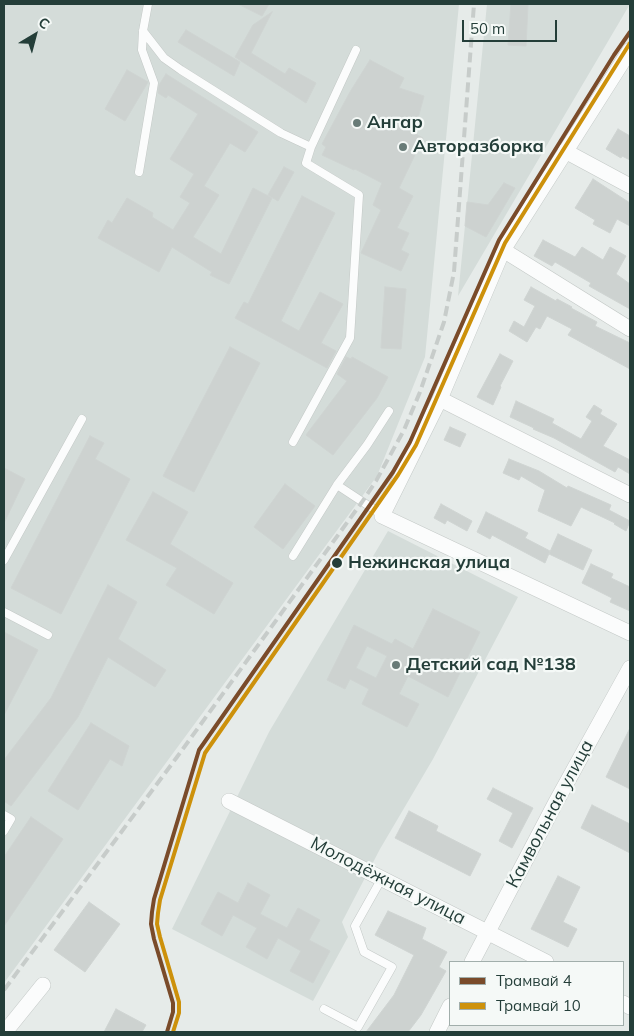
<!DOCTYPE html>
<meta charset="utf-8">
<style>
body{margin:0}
#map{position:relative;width:634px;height:1036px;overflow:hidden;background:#e6ebe9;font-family:Mulish,sans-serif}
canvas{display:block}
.frame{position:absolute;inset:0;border:5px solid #243e39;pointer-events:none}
.legend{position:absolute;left:449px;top:961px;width:175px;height:65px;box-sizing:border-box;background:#f5f9f7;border:1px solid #a1aeab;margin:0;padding:6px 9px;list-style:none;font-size:15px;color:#243e39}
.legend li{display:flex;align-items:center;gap:10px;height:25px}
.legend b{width:25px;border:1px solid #a1aeab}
.north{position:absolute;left:10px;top:10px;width:50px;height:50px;-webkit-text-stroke:4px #f5f9f7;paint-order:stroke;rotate:37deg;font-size:14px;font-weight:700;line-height:20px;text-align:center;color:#243e39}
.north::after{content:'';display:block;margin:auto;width:18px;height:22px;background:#243e39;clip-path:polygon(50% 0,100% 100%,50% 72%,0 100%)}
.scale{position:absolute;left:462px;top:20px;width:95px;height:22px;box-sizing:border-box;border:2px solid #243e39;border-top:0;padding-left:6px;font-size:15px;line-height:18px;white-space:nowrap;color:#243e39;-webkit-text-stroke:4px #f5f9f7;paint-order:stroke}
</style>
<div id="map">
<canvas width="634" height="1036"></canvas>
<div class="frame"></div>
<ul class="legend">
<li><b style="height:6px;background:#7a4b2a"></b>Трамвай 4</li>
<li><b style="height:6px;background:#cd910b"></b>Трамвай 10</li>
</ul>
<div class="north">С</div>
<div class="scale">50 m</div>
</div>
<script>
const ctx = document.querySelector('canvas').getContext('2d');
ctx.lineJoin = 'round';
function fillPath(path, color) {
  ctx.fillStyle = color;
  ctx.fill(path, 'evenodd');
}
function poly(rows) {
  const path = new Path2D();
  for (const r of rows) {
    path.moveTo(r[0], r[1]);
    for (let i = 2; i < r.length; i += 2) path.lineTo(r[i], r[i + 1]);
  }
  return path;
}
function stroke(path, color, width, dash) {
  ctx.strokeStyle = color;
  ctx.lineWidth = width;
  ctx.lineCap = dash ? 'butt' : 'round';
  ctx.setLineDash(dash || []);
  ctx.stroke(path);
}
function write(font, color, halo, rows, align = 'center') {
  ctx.font = font + ' Mulish,sans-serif';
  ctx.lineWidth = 4.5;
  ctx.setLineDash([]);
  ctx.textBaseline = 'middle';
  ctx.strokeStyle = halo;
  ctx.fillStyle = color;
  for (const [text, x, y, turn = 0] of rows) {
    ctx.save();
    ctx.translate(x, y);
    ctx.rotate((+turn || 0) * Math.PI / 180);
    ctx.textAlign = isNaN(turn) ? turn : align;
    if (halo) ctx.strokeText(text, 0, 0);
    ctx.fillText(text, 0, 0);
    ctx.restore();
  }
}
fillPath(poly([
 [4,4,459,4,425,357,377,476,4,983],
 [487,4,630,4,458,296],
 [388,531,518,597,433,759,380,849,342,922,348,937,313,1001,172,929,269,732]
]), '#d4dcd9');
const building = poly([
 [238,4,269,4,262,16,238,4],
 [511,4,528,4,526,46,508,45,511,4],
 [272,12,251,53,285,74,289,68,316,83,306,103,235,57,253,25,272,12],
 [186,30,240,62,234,76,178,42,186,30],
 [370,60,404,78,399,88,424,96,414,133,423,138,399,188,413,196,397,228,409,233,401,250,409,254,401,271,361,253,381,210,373,205,382,183,355,169,354,170,322,155,326,147,322,144,350,92,370,60],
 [127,70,148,82,125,121,105,109,127,70],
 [166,74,258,132,245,152,230,143,204,186,219,195,193,237,221,254,253,188,272,198,229,284,210,275,212,272,172,247,159,272,98,238,108,220,112,223,127,198,153,213,152,217,173,230,190,203,180,197,194,174,170,159,198,114,168,95,166,98,158,93,159,85,166,74],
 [618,129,630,136,630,160,622,156,621,158,606,149,618,129],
 [284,167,294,172,278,201,268,195,284,167],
 [593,179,630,203,630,226,617,219,610,233,593,224,595,220,575,208,593,179],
 [504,183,515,188,486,237,465,226,467,202,488,205,504,183],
 [302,196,335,213,281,321,299,331,320,292,343,304,321,343,336,351,327,368,235,318,244,302,248,304,302,196],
 [543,240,575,257,582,247,603,260,610,247,626,256,616,274,630,284,630,309,589,286,591,283,555,262,552,266,534,256,543,240],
 [385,287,406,289,401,349,381,348,385,287],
 [531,287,556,301,557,299,572,307,571,308,597,322,595,326,630,343,630,369,568,335,572,329,547,316,540,329,536,327,527,342,509,331,514,321,524,327,535,306,524,300,531,287],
 [230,347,260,363,194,492,163,476,230,347],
 [500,354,513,361,500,386,501,387,493,405,477,397,500,354],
 [346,357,351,359,352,357,388,377,377,398,333,455,306,435,347,381,337,374,346,357],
 [516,401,554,419,552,423,581,439,592,421,586,417,594,405,602,410,600,414,617,424,603,446,630,460,630,474,618,467,615,472,554,438,533,429,534,428,510,417,516,401],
 [450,427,466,434,460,447,444,440,450,427],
 [90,436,104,443,95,459,130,479,61,614,11,588,90,436],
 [509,459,539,471,567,488,568,486,611,505,609,510,630,521,626,531,614,524,615,523,581,507,571,526,538,511,545,490,521,476,519,480,503,473,509,459],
 [4,468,25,479,4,523,4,468],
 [285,484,315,506,283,549,254,527,285,484],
 [153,492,188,512,170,544,233,583,214,614,166,585,177,568,126,540,153,492],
 [441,504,472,521,467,531,447,520,445,524,434,518,441,504],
 [486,512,528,533,525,538,550,551,545,563,492,535,490,539,477,532,486,512],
 [558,534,592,550,583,570,549,554,558,534],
 [591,564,613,574,611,578,630,587,630,611,610,602,612,598,582,583,591,564],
 [108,585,137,602,118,639,166,670,155,687,108,657,78,717,11,806,4,801,4,760,51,698,108,585],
 [433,609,480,632,448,697,408,676,399,694,419,704,407,727,362,704,369,689,350,679,345,689,327,680,354,625,392,644,395,639,413,649,433,609],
 [367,646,387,656,376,678,356,668,367,646],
 [4,632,38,650,4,715,4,632],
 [91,723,129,746,122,766,110,759,78,810,48,791,91,723],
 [630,728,630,789,606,777,630,728],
 [493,788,533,808,512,848,499,841,513,813,487,799,493,788],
 [592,805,630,824,630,853,581,828,592,805],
 [409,811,438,826,436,831,481,854,470,876,395,838,409,811],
 [31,817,63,839,4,926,4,857,31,817],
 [558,876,580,887,563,922,577,929,568,947,531,929,558,876],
 [248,883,270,895,260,914,287,928,298,908,320,920,309,940,330,951,313,983,290,971,301,951,278,938,267,959,246,947,257,928,233,915,222,936,201,924,218,892,238,903,248,883],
 [89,902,120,924,85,972,54,950,89,902],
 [388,911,426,928,422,939,447,952,439,967,446,971,421,1015,408,1032,366,1032,394,995,414,955,375,935,388,911],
 [116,1009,146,1025,142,1032,104,1032,116,1009]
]);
fillPath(building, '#cdd2d0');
stroke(building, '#cfd4d2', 1);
const lane = poly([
 [143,31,164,58,181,70,281,133,311,147,306,163,359,195,350,338,293,442],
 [311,147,356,50],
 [139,172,154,83,142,50,143,31,148,4],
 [337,485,375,510,382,516],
 [293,556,337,485,367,445,389,411],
 [4,560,82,419],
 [4,612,48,635],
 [4,815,11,819,4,831],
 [324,1009,358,1027,392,967,364,952,355,926,382,878]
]);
const street = poly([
 [630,50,503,250,440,399,382,516,630,633],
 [565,151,630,186],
 [503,250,630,329],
 [440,399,630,495],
 [229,801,546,962],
 [472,962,556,802,630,668],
 [623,1003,630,1007],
 [5,1032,43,985],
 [437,1032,450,1006]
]);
stroke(lane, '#c3c8c6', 9);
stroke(street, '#c3c8c6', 16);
stroke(lane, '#fbfcfc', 8);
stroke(street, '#fbfcfc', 15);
stroke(poly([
 [4,990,177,757,362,502,376,481,404,430,420,392,444,322,454,272,474,4]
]), '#c7ccca', 4, [10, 5]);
stroke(poly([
 [167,1032,173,1012,173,1003,154,939,151,924,152,912,154,899,199,750,393,472,410,442,499,240,614,55,630,32]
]), '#7a4b2a', 4);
stroke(poly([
 [173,1032,179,1013,179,1002,160,937,157,924,158,913,160,900,205,753,398,475,416,445,505,243,630,43]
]), '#cd910b', 4);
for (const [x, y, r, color] of [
 [357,123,5,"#687b77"],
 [403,147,5,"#687b77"],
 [337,563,6,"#243e39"],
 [396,665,5,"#687b77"]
]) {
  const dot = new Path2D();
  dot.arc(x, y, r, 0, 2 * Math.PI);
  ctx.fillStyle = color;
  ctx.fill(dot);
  stroke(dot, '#f5f9f7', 2);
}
write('bold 18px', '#243e39', '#f5f9f7', [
 ["Ангар",367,123],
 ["Авторазборка",413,147],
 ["Детский сад №138",406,665]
], 'left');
write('bold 18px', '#243e39', '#f5f9f7', [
 ["Нежинская улица",348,563]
], 'left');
write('18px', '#243e39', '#f5f9f7', [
 ["Камвольная улица",550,814,-62],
 ["Молодёжная улица",388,881,27]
]);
</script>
